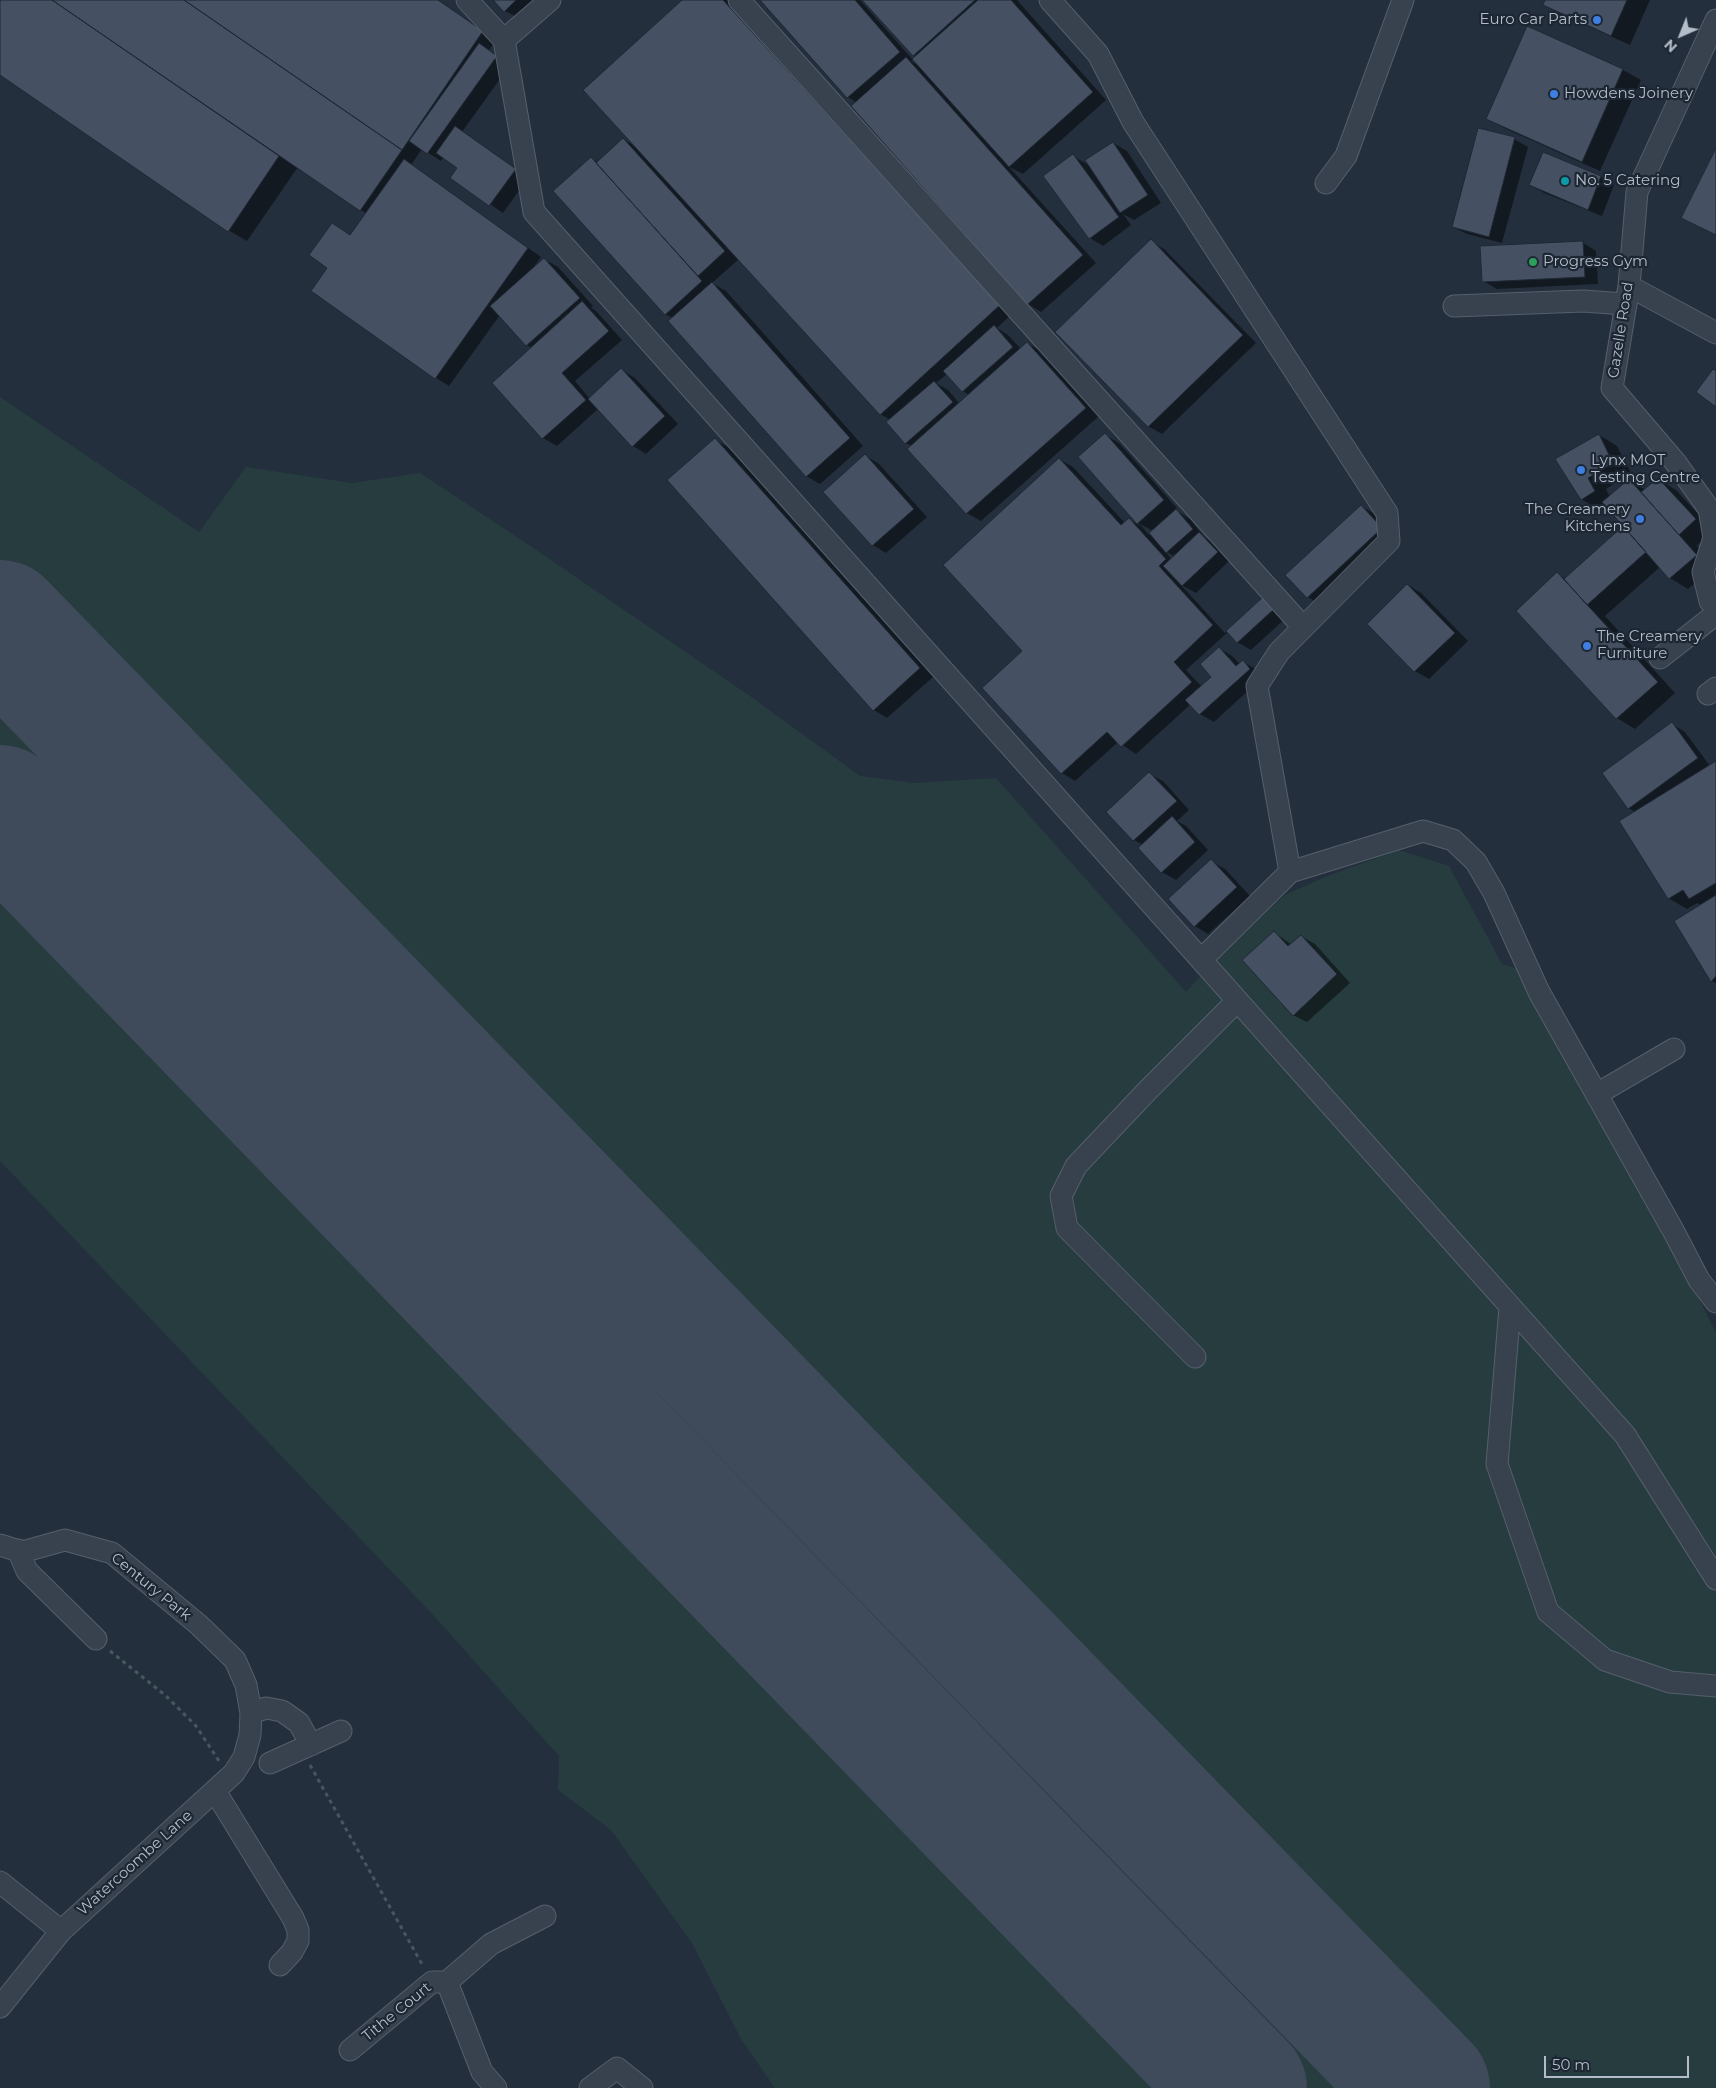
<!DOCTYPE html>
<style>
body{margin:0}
#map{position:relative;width:1716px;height:2088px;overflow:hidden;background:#242f3e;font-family:Montserrat,sans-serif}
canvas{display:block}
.north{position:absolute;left:1656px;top:10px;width:50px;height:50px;-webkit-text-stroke:4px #1d2633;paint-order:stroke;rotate:224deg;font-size:14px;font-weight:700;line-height:20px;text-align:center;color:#b4bcc9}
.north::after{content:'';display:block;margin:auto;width:18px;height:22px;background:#b4bcc9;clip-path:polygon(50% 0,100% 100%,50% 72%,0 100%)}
.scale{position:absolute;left:1544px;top:2056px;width:145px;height:22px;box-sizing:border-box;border:2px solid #b4bcc9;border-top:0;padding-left:6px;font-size:15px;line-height:18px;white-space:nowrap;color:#b4bcc9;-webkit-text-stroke:4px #1d2633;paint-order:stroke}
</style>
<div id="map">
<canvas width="1716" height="2088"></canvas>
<div class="north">N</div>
<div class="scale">50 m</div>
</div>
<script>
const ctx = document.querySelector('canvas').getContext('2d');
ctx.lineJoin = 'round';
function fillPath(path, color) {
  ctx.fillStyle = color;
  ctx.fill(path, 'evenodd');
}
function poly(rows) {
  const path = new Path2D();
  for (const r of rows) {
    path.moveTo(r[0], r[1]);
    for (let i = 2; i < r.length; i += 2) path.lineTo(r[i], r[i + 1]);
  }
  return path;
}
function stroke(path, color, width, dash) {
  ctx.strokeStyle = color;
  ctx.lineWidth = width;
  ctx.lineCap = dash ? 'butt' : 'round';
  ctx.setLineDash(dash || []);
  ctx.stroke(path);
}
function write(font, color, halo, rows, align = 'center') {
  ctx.font = font + ' Montserrat,sans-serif';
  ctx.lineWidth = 4.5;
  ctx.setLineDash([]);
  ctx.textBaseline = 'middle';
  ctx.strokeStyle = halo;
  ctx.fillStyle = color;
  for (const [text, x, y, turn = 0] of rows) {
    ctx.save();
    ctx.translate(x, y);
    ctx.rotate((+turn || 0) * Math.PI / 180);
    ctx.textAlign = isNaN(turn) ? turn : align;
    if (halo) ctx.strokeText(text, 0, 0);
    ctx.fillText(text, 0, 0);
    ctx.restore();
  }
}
fillPath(poly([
 [0,397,199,532,246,467,352,483,420,473,526,543,750,696,860,776,914,783,996,778,1186,992,1221,954,1285,895,1325,877,1399,850,1449,866,1502,964,1518,969,1694,1289,1716,1333,1716,2088,775,2088,741,2039,692,1943,611,1830,558,1790,559,1756,435,1617,0,1161]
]), '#263c3f');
fillPath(poly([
 [0,0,438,0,496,40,489,50,510,65,462,132,528,178,503,213,452,178,459,168,444,157,441,161,422,149,411,165,541,257,533,268,544,259,558,267,593,306,591,308,596,311,622,340,575,381,590,399,622,370,635,378,678,424,646,454,633,446,598,409,557,446,543,438,493,383,532,348,527,345,500,315,449,386,436,378,312,290,329,268,332,224,351,236,367,214,298,167,247,241,228,230,0,74],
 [495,0,538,0,519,18,505,11],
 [684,0,728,0,1013,313,997,328,1008,335,1021,349,1027,343,1041,351,1099,416,981,521,967,513,909,449,912,446,906,443,891,420,880,414,739,259,712,283,726,291,863,446,820,484,806,476,673,318,665,314,592,159,598,162,623,139,637,147],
 [947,374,963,391,969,395,960,404,948,390,936,383],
 [762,0,860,0,913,60,911,61,919,66,917,57,864,0,1017,0,1106,100,1023,174,1009,167,1096,263,1041,312,1028,304,857,103,848,97],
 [1546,0,1650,0,1630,45,1563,15,1544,5],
 [1623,70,1641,80,1600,171,1506,129,1487,119],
 [1514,139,1528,147,1502,243,1467,234,1453,227],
 [1113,143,1127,151,1161,203,1134,220,1123,214,1131,225,1103,246,1090,238,1073,156,1090,166],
 [1544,154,1601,177,1614,185,1602,216,1544,193,1531,185],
 [1151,241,1164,249,1256,343,1162,434,1148,426],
 [1583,243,1596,251,1598,284,1497,289,1483,281],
 [1105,435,1119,443,1177,508,1175,510,1190,519,1205,538,1213,542,1230,560,1196,593,1181,585,1225,633,1263,598,1287,617,1251,650,1237,642,1228,632,1186,670,1202,687,1213,677,1219,648,1232,656,1240,664,1243,662,1256,669,1263,677,1214,722,1200,714,1191,704,1136,754,1118,742,1075,781,1062,773,1024,651,1059,459,1073,467,1125,523,1129,520,1141,526,1080,457],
 [1140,524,1151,530,1153,531,1149,535],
 [1164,550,1175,557,1172,560],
 [1599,435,1617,446,1631,473,1606,489,1610,497,1629,481,1646,490,1658,479,1676,490,1713,530,1697,546,1715,566,1688,589,1670,578,1660,567,1605,616,1675,693,1635,729,1617,718,1518,611,1557,574,1566,579,1625,526,1606,506,1600,510,1581,499],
 [715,440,728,447,933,677,887,718,874,710],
 [866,456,879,464,927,517,886,553,873,545],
 [1361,506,1375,514,1395,537,1321,605,1308,597],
 [1408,585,1421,593,1468,641,1429,679,1415,671,1368,624],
 [1672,724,1685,732,1710,766,1716,762,1716,983,1712,981,1676,921,1701,905,1697,903,1687,909,1668,898,1636,812,1628,808],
 [1149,774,1163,781,1189,810,1177,821,1186,826,1208,850,1176,880,1162,872,1143,845,1134,840,1108,812],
 [1211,861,1225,869,1250,896,1208,934,1195,926],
 [1274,932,1292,945,1301,936,1315,944,1350,983,1307,1022,1293,1015]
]), '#0007');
stroke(poly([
 [0,625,1425,2088],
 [0,810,1242,2088]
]), '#3f4a5a', 130);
const building = poly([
 [0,0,52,0,279,156,228,232,0,75,0,0],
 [52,0,184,0,402,150,360,211,52,0],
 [184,0,438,0,483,31,402,150,184,0],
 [493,0,516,0,504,12,493,0],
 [682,0,723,0,1000,305,880,415,583,90,682,0],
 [760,0,855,0,900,52,847,98,760,0],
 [862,0,975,0,913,56,862,0],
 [978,0,1011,0,1093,92,1009,167,912,59,978,0],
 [1545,0,1627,0,1611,36,1543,5,1545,0],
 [1527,26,1623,69,1582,162,1486,119,1527,26],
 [479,43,497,56,427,154,409,141,479,43],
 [906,57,1083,255,1027,305,851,106,906,57],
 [455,126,516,169,489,206,450,178,457,168,436,153,455,126],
 [1478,128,1515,137,1489,237,1452,227,1478,128],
 [623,138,725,251,698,276,596,163,623,138],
 [1113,142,1148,195,1120,213,1085,160,1113,142],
 [1716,148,1716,235,1681,218,1716,148],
 [1543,152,1601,176,1588,210,1529,185,1543,152],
 [1073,154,1119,217,1089,239,1043,176,1073,154],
 [591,157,702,281,665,315,553,191,591,157],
 [404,159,528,248,435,379,311,291,327,268,309,255,332,223,350,235,404,159],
 [1151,239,1243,335,1148,427,1055,332,1151,239],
 [1583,241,1585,277,1482,282,1480,246,1583,241],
 [544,258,580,298,526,346,490,306,544,258],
 [712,282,850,438,806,477,668,321,712,282],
 [582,301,609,331,562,373,586,400,542,439,492,383,582,301],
 [994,325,1013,347,962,392,943,371,994,325],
 [1027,342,1086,408,966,514,907,449,1027,342],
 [621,368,665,416,632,447,588,399,621,368],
 [1713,369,1716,371,1716,407,1696,392,1713,369],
 [934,381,953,402,905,444,886,422,934,381],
 [1105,433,1164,500,1137,524,1078,457,1105,433],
 [1599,434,1613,463,1588,478,1595,491,1581,500,1555,459,1599,434],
 [715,438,920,668,873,711,667,480,715,438],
 [865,454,914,509,872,546,823,492,865,454],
 [1059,458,1121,525,1129,518,1166,559,1159,566,1213,625,1174,662,1192,682,1121,747,1107,732,1061,774,982,688,1022,651,943,565,1059,458],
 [1658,478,1696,519,1679,535,1641,492,1658,478],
 [1629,479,1697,555,1669,579,1602,502,1629,479],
 [1361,505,1382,528,1307,598,1285,575,1361,505],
 [1176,509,1193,529,1166,553,1149,533,1176,509],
 [1623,526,1646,552,1587,605,1564,579,1623,526],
 [1199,532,1218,552,1182,586,1163,566,1199,532],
 [1557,572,1658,682,1616,719,1516,611,1557,572],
 [1407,584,1455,633,1414,672,1367,624,1407,584],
 [1263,597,1274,609,1237,643,1226,631,1263,597],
 [1219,647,1236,666,1243,660,1250,669,1199,715,1185,700,1211,677,1200,664,1219,647],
 [1672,722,1698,758,1628,809,1602,773,1672,722],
 [1716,761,1716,883,1689,899,1683,890,1668,899,1619,821,1716,761],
 [1149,772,1177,801,1133,841,1106,812,1149,772],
 [1172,816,1195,842,1161,873,1138,848,1172,816],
 [1211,859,1237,887,1194,927,1168,899,1211,859],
 [1716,895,1716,976,1711,982,1674,921,1716,895],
 [1274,931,1288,946,1301,935,1337,974,1293,1016,1242,960,1274,931]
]);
fillPath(building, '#455162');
stroke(building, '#1f2835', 1);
const minor = poly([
 [467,0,504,40,534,212,1625,1435,1716,1579],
 [739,0,1303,627],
 [1050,0,1098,54,1133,122,1387,513,1389,541,1279,652,1257,686,1290,872],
 [1716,20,1637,192,1629,286,1612,388,1676,463,1709,509,1714,538,1703,572,1710,601,1716,609],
 [504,40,550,0],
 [1326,183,1346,156,1403,0],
 [1629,286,1716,333],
 [1454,306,1583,301,1625,304],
 [1660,658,1716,614],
 [1708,694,1716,688],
 [1201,960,1290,872,1423,831,1453,840,1476,862,1494,893,1539,992,1674,1232,1699,1280,1716,1302],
 [1597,1094,1674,1049],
 [1510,1307,1497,1464,1548,1612,1605,1660,1670,1682,1716,1686],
 [1195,1357,1067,1228,1061,1196,1076,1166,1148,1090,1237,1001],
 [0,1545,22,1552,65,1540,112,1553,199,1625,235,1660,246,1685,251,1713,250,1735,244,1757,234,1773,61,1931,0,2007],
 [18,1550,27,1571,96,1639],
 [251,1713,266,1708,282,1711,299,1723,311,1745],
 [270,1763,341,1731],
 [215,1791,293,1918,298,1930,298,1941,292,1952,280,1965],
 [0,1882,61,1931],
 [447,1982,491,1944,545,1916],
 [350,2050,432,1982,447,1982,482,2072,496,2088],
 [590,2088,617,2068,642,2088]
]);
stroke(minor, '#565f6c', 23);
stroke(poly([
 [110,1651,165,1695,196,1726,219,1761],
 [310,1765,423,1966]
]), '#44595c', 3, [4, 4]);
stroke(minor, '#38414e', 21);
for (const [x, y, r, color] of [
 [1597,20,5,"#3f7fe0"],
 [1554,94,5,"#3f7fe0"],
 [1565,181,5,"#0f9aa8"],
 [1533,262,5,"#2e9e5b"],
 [1581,470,5,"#3f7fe0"],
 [1640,519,5,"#3f7fe0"],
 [1587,646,5,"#3f7fe0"]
]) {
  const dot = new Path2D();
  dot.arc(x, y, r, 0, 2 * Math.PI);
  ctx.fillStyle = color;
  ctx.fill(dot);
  stroke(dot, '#1d2633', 2);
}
write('15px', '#b4bcc9', '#1d2633', [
 ["Euro Car Parts",1587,20,"right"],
 ["Howdens Joinery",1564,94],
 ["No. 5 Catering",1575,181],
 ["Progress Gym",1543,262],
 ["Lynx MOT",1591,461],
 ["Testing Centre",1591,478],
 ["The Creamery",1630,510,"right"],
 ["Kitchens",1630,527,"right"],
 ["The Creamery",1597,637],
 ["Furniture",1597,654]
], 'left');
write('15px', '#b4bcc9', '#1d2633', [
 ["Gazelle Road",1621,330,-81],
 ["Century Park",151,1587,39],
 ["Watercoombe Lane",135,1863,-42],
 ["Tithe Court",397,2012,-39]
]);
</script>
